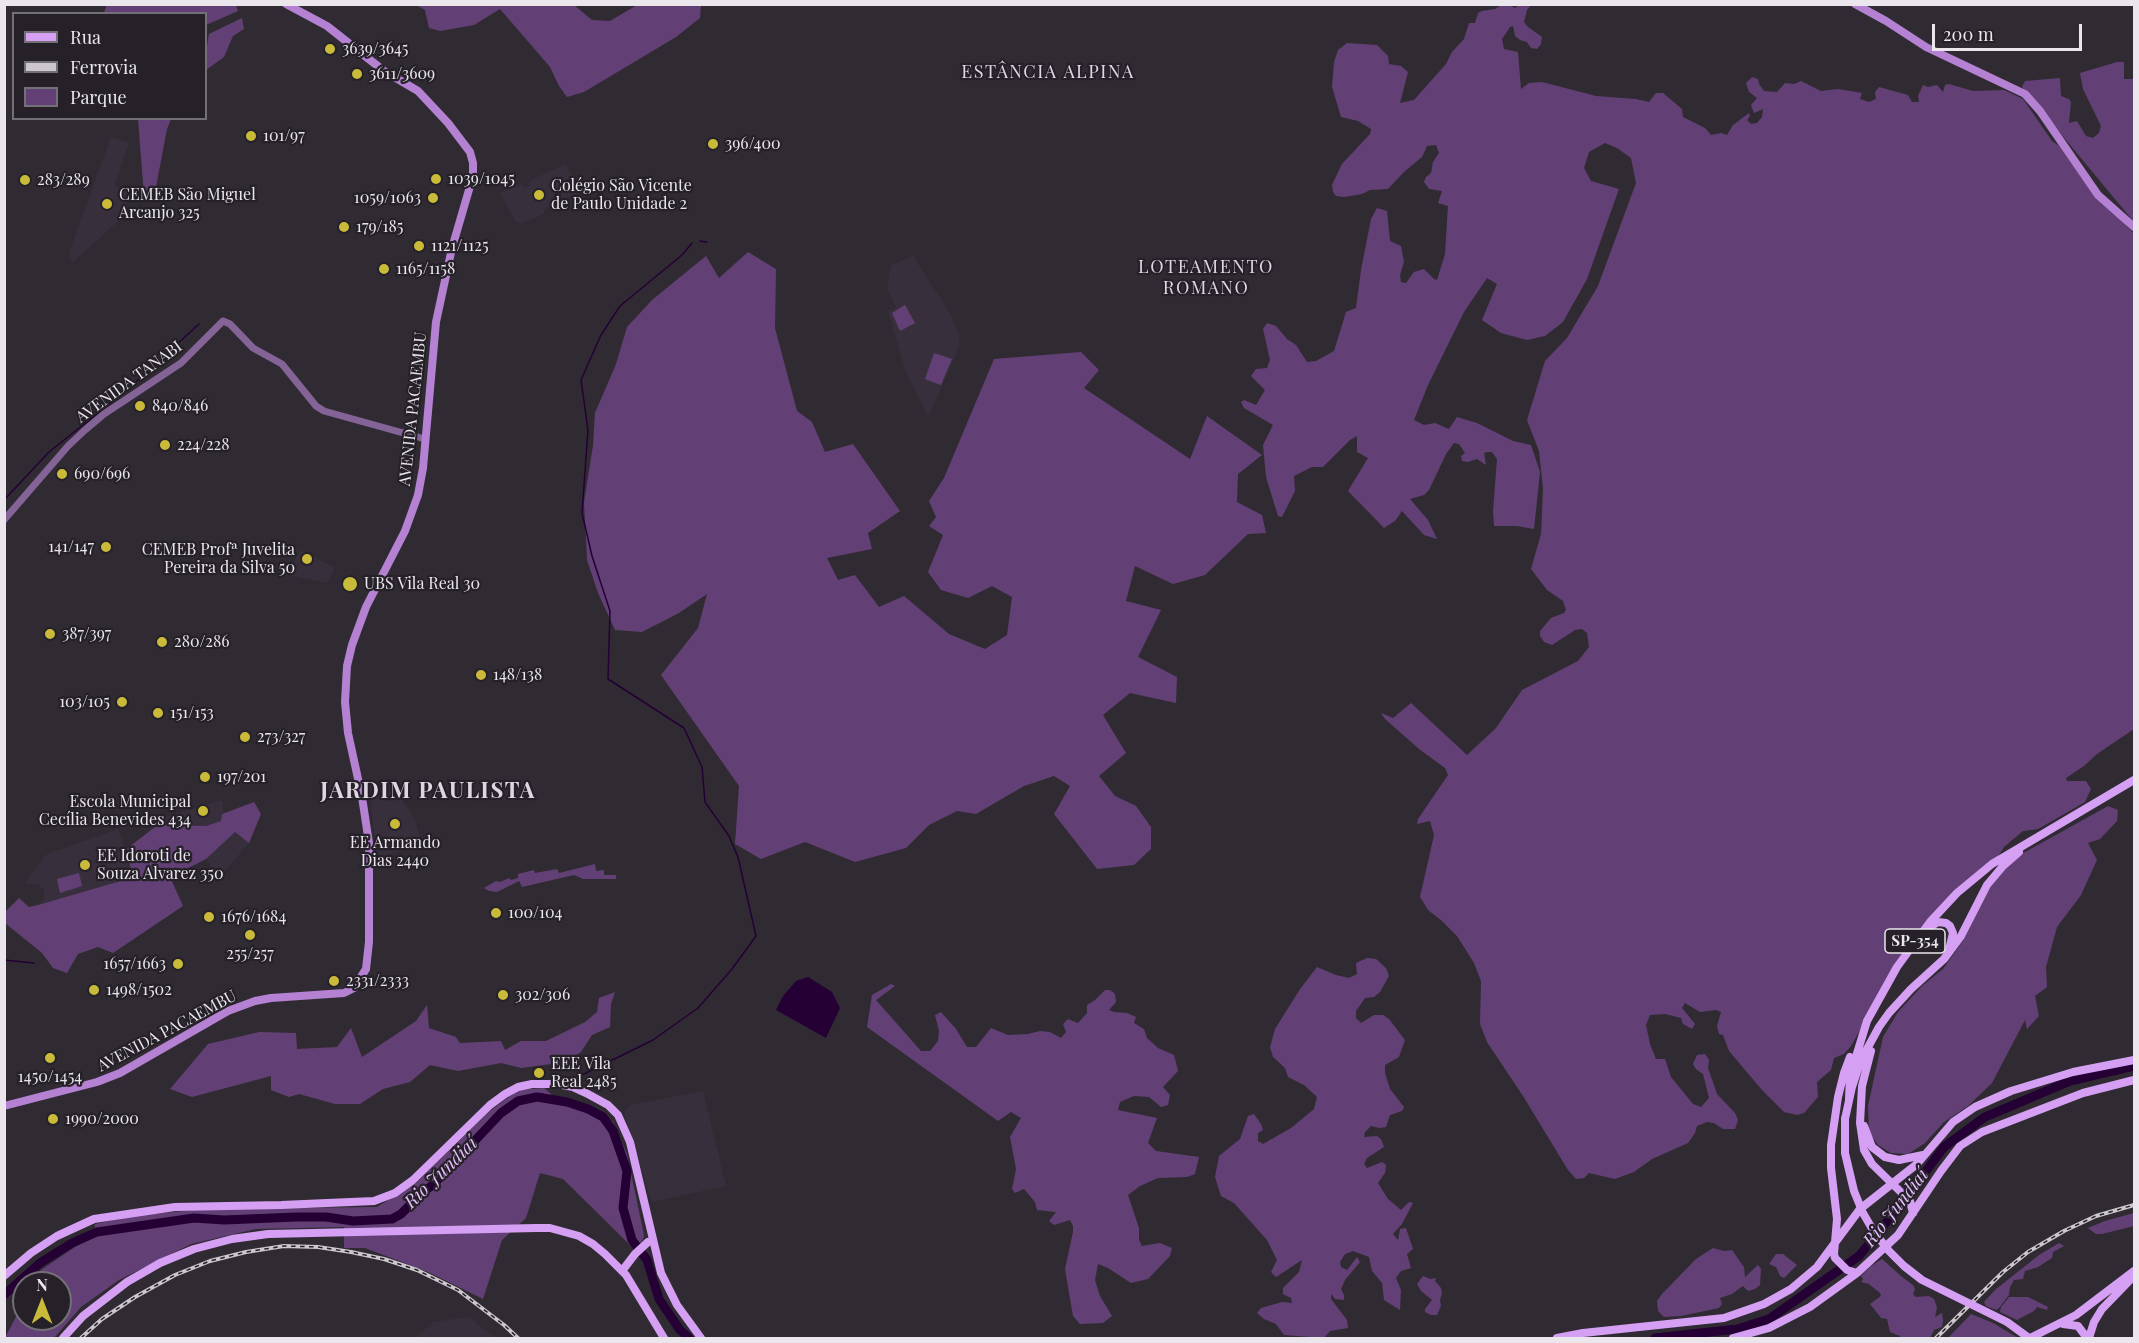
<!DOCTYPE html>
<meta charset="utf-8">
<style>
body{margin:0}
#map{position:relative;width:2139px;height:1343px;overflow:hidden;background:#302b33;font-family:"Playfair Display",serif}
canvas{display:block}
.frame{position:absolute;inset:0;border:6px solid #eae6ec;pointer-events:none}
.legend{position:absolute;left:12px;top:12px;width:195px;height:108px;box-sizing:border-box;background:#262129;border:2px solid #747077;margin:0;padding:8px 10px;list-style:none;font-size:18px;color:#eae6ec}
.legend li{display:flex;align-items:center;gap:12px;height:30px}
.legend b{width:30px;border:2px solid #747077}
.north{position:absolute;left:12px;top:1271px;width:60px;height:60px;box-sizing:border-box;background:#262129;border:2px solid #747077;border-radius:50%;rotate:0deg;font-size:16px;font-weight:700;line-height:24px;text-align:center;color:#eae6ec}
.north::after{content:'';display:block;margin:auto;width:21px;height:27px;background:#c9ba3a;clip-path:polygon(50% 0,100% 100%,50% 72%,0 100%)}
.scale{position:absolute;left:1932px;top:24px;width:150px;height:27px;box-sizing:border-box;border:3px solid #eae6ec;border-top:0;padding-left:8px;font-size:18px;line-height:21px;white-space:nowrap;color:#eae6ec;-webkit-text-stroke:4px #262129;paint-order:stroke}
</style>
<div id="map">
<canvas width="2139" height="1343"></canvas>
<div class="frame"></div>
<ul class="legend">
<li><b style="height:8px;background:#d5a0f3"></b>Rua</li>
<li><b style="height:8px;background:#cbc7cd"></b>Ferrovia</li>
<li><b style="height:16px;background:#624075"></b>Parque</li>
</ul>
<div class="north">N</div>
<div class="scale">200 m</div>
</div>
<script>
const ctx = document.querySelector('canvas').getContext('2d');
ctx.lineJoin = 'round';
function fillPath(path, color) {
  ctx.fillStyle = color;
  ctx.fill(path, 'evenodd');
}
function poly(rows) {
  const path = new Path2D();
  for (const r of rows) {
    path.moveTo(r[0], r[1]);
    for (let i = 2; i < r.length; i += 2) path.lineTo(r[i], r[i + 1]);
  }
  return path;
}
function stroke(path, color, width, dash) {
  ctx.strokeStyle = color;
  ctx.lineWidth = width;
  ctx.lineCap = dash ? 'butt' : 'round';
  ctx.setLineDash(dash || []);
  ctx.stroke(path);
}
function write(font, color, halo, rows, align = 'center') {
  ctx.font = font + ' "Playfair Display",serif';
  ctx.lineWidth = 4.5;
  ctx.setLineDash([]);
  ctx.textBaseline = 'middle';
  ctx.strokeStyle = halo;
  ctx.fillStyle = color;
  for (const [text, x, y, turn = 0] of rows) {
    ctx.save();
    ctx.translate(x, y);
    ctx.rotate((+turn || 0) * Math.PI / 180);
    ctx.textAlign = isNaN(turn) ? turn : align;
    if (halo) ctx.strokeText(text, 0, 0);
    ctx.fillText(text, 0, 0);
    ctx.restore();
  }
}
fillPath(poly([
 [111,137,129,143,114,186,128,192,124,216,72,263,69,253],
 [566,164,580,192,544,209,544,214,521,224,515,221,501,194,502,192,522,184,523,187,530,186,529,181],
 [913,256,950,313,959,335,959,347,928,418,905,369,888,311,896,307,887,289,891,265],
 [300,550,335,568,327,583,288,575],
 [397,791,416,822,421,844,377,858,370,797],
 [222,800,223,809,221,821,206,826,167,825,155,827,153,821],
 [118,829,135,876,38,905,44,899,44,891,38,884,25,883,47,854],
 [235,832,249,843,219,878,206,859],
 [703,1091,726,1186,652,1202,624,1113,630,1105],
 [469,1317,495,1338,416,1338,433,1322]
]), '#382f3d');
fillPath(poly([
 [107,4,236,5,238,11,206,25,206,14,104,13],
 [416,5,574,5,592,20,610,21,637,5,701,5,700,18,676,37,584,92,567,97,559,86,550,67,500,9,474,25,440,31,429,28,425,10],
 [1501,5,1509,5,1515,8,1520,5,1531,5,1527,10,1524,22,1528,27,1542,37,1541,44,1537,49,1531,48,1527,42,1520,40,1515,36,1513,26,1510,27,1502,39,1504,49,1518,52,1521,89,1529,83,1542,82,1596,96,1636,99,1649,102,1656,93,1663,93,1682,109,1683,117,1705,128,1711,135,1721,133,1727,135,1733,125,1749,113,1750,116,1747,120,1751,124,1757,123,1762,117,1763,109,1754,113,1751,105,1757,98,1749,92,1746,83,1752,77,1758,79,1759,84,1764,91,1777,92,1785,83,1794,84,1801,81,1821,91,1838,89,1862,93,1860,99,1869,102,1876,99,1875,92,1879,87,1908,95,1912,102,1919,102,1918,96,1923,85,1928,87,1937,85,1943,92,1945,85,1949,84,1973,91,2004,90,2023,99,2052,141,2059,146,2096,198,2109,208,2134,234,2134,729,2097,754,2084,766,2066,778,2067,781,2086,781,2091,789,2085,802,2038,829,2023,831,2004,847,1997,858,1931,916,1905,951,1851,1046,1844,1054,1834,1058,1831,1070,1817,1082,1818,1097,1804,1113,1797,1115,1784,1112,1762,1090,1729,1051,1723,1035,1719,1034,1717,1026,1721,1012,1716,1010,1700,1012,1685,1003,1682,1008,1695,1024,1692,1029,1683,1024,1681,1018,1665,1014,1650,1015,1646,1025,1650,1044,1656,1059,1665,1059,1671,1077,1693,1104,1701,1107,1709,1098,1703,1074,1696,1069,1693,1064,1697,1055,1705,1054,1709,1060,1708,1068,1717,1094,1735,1113,1738,1120,1735,1129,1723,1129,1714,1123,1707,1122,1697,1126,1695,1133,1688,1143,1652,1159,1634,1172,1615,1179,1589,1173,1584,1178,1576,1179,1568,1170,1523,1096,1487,1042,1480,1024,1481,981,1474,963,1457,936,1442,921,1428,910,1420,897,1434,835,1430,821,1417,824,1418,819,1448,775,1445,768,1419,749,1385,719,1381,713,1393,718,1411,703,1467,755,1496,728,1522,690,1578,661,1589,647,1587,633,1582,629,1575,630,1552,645,1544,642,1540,636,1540,631,1551,618,1564,613,1566,610,1563,601,1547,590,1531,569,1541,534,1543,489,1539,451,1527,420,1545,361,1567,338,1598,286,1636,183,1631,158,1617,148,1605,143,1589,152,1584,168,1591,181,1619,189,1587,279,1563,322,1545,336,1527,340,1501,333,1482,320,1497,284,1487,278,1464,312,1428,385,1414,420,1424,425,1435,423,1449,429,1457,417,1477,423,1513,441,1531,445,1540,472,1534,529,1517,526,1494,526,1493,511,1497,459,1492,452,1487,452,1484,453,1486,465,1477,459,1468,462,1462,461,1461,456,1465,453,1459,444,1454,443,1446,454,1429,490,1424,495,1410,499,1428,520,1437,539,1424,535,1402,511,1395,521,1384,528,1348,491,1368,458,1357,452,1357,436,1350,440,1323,467,1312,467,1294,476,1295,491,1282,517,1278,516,1266,477,1263,445,1273,425,1244,408,1241,402,1244,400,1256,405,1265,390,1251,376,1256,369,1267,368,1270,360,1263,329,1267,323,1276,326,1287,339,1296,345,1307,362,1316,361,1334,351,1346,312,1356,308,1361,270,1371,219,1377,208,1387,211,1390,241,1401,246,1404,262,1400,275,1401,282,1406,283,1414,272,1424,269,1434,279,1437,280,1445,254,1448,206,1438,203,1442,191,1429,189,1424,182,1426,177,1431,173,1433,162,1439,153,1436,145,1427,146,1422,157,1405,171,1388,189,1370,190,1362,194,1344,197,1336,196,1333,192,1332,185,1342,164,1370,134,1371,129,1358,121,1341,117,1332,87,1334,62,1338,50,1347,43,1377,45,1388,56,1389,64,1401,66,1408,72,1400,103,1414,100,1446,64,1452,52,1464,39,1469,23,1475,23,1478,13,1482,11,1495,9],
 [242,18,244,29,233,36,224,57,206,70,206,52,209,34],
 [2117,62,2124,62,2124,79,2134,79,2134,222,2022,87,2025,81,2060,78,2061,96,2069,99,2071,102,2069,123,2077,121,2086,136,2093,138,2099,133,2101,126,2083,89,2080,73],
 [138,119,171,119,167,129,155,192,144,196],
 [748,252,776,269,775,328,797,411,812,422,825,452,853,444,900,511,868,533,872,549,827,558,838,580,855,575,879,607,904,596,949,634,985,649,1007,635,1012,597,992,586,968,598,941,590,928,572,943,535,929,526,936,517,929,501,944,478,994,359,1081,352,1099,370,1084,388,1190,459,1207,416,1262,455,1238,474,1237,502,1262,515,1266,533,1248,534,1205,575,1173,584,1135,566,1126,601,1161,610,1138,657,1177,677,1176,703,1130,693,1103,715,1126,753,1099,776,1115,796,1136,806,1151,827,1151,849,1134,865,1097,869,1054,814,1070,786,1054,776,1024,786,976,814,957,811,929,825,906,848,855,862,805,842,761,859,735,844,739,786,661,675,698,628,707,594,679,613,642,632,615,630,598,593,587,560,584,502,593,446,595,413,616,364,627,327,652,300,706,256,719,278],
 [905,305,915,323,900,331,892,313],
 [934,353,952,359,941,385,925,379],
 [254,802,261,814,249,843,235,832,206,859,170,877,183,906,113,953,98,947,78,954,67,973,53,968,42,953,5,923,5,912,19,898,29,907,38,905,134,877,125,850,155,827,167,825,206,826,221,821,222,814],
 [2108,806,2118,810,2117,821,2100,839,2088,843,2097,860,2081,895,2057,927,2046,967,2047,987,2035,996,2039,1016,2027,1029,2025,1020,1992,1083,1968,1106,1944,1122,1925,1143,1908,1154,1891,1153,1878,1145,1869,1132,1868,1106,1883,1037,1898,1012,1922,986,1943,969,1963,941,1987,892,2007,865,2018,856],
 [595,864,596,871,604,870,604,875,616,875,616,879,583,879,574,875,522,887,519,881,497,892,489,891,484,888,496,881,500,882,509,878,511,880,518,878,518,874,534,870,535,873,557,869,559,873],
 [79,873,82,886,60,893,57,879],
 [1367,958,1376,959,1386,968,1389,976,1380,992,1374,997,1365,998,1356,1011,1356,1018,1361,1023,1374,1015,1383,1015,1389,1019,1405,1040,1399,1057,1385,1065,1385,1073,1390,1089,1404,1107,1402,1111,1390,1115,1386,1127,1380,1128,1371,1126,1365,1132,1364,1137,1377,1136,1381,1139,1384,1147,1367,1158,1364,1164,1367,1168,1382,1162,1386,1165,1385,1173,1378,1183,1388,1199,1401,1210,1409,1202,1413,1203,1402,1224,1393,1234,1398,1240,1400,1229,1406,1228,1413,1249,1407,1254,1411,1268,1401,1271,1396,1278,1401,1290,1400,1310,1384,1300,1382,1283,1372,1271,1369,1257,1353,1251,1345,1254,1340,1262,1341,1267,1347,1270,1357,1257,1360,1262,1345,1280,1341,1289,1344,1295,1344,1300,1335,1299,1331,1294,1331,1299,1347,1320,1348,1328,1330,1331,1324,1338,1284,1335,1276,1324,1264,1319,1257,1313,1261,1308,1282,1302,1292,1303,1291,1298,1283,1294,1283,1288,1299,1272,1302,1260,1276,1277,1271,1272,1277,1260,1267,1240,1234,1203,1221,1196,1215,1177,1219,1156,1240,1139,1248,1116,1254,1114,1261,1124,1263,1130,1258,1133,1258,1141,1263,1144,1291,1128,1314,1109,1317,1097,1304,1085,1288,1077,1285,1068,1273,1057,1270,1047,1275,1029,1300,989,1317,967,1336,975,1349,978,1357,974,1356,963],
 [891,984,895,986,876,1000,921,1051,930,1051,938,1041,939,1031,935,1015,941,1012,956,1029,967,1047,976,1047,991,1028,1008,1035,1028,1034,1040,1031,1050,1032,1061,1038,1066,1032,1063,1024,1068,1019,1078,1023,1087,1013,1087,1005,1095,1000,1105,990,1110,990,1115,994,1116,1002,1109,1010,1114,1012,1127,1013,1136,1017,1134,1023,1144,1029,1147,1038,1158,1048,1174,1055,1178,1071,1163,1087,1170,1095,1168,1105,1161,1107,1149,1097,1134,1096,1120,1102,1118,1110,1157,1118,1148,1143,1156,1151,1199,1157,1195,1174,1187,1177,1158,1178,1140,1186,1128,1195,1139,1228,1139,1240,1142,1246,1160,1243,1172,1248,1170,1256,1148,1279,1131,1283,1108,1268,1098,1264,1095,1280,1100,1296,1112,1316,1103,1323,1080,1324,1073,1316,1065,1269,1073,1232,1073,1226,1070,1220,1054,1225,1049,1221,1056,1212,1037,1210,1035,1202,1024,1189,1015,1193,1012,1189,1016,1169,1010,1137,1021,1118,1011,1112,998,1121,867,1027,872,995],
 [615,992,611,1004,610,1027,592,1035,581,1052,566,1062,521,1068,501,1063,458,1071,430,1065,410,1082,383,1089,360,1104,335,1104,299,1094,289,1097,271,1090,271,1076,192,1097,170,1089,208,1044,259,1032,296,1033,297,1049,337,1047,351,1028,362,1057,416,1021,427,1005,429,1028,456,1037,460,1043,501,1041,505,1050,521,1041,546,1041,585,1022,597,1012,599,998],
 [544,1088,552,1095,599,1110,613,1122,627,1154,644,1235,643,1240,634,1249,563,1179,540,1173,526,1218,502,1240,483,1299,428,1272,365,1248,344,1248,344,1227,256,1229,191,1244,119,1280,81,1307,54,1338,5,1338,24,1301,24,1319,60,1319,60,1283,34,1283,41,1270,75,1247,95,1237,95,1224,134,1216,203,1209,377,1207,416,1183,490,1111,518,1090],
 [2134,1213,2134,1226,2102,1234,2096,1234,2088,1228,2105,1221],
 [2059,1243,2064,1246,2053,1252,2052,1258,2038,1267,2025,1271,2023,1279,2014,1280,2010,1287,2009,1295,1999,1308,1996,1310,1986,1306,1984,1302,1995,1290,2039,1255],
 [1713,1248,1724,1251,1732,1250,1744,1267,1745,1277,1758,1265,1761,1269,1760,1285,1755,1289,1748,1291,1743,1286,1732,1294,1720,1298,1722,1304,1719,1308,1681,1316,1664,1317,1658,1311,1657,1301,1662,1294,1696,1259],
 [1776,1254,1783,1254,1797,1265,1784,1278,1780,1276,1776,1267,1769,1264],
 [1882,1259,1901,1276,1913,1285,1915,1289,1913,1294,1916,1297,1929,1296,1934,1299,1937,1307,1935,1317,1942,1313,1943,1321,1942,1327,1934,1330,1930,1338,1899,1338,1900,1336,1890,1332,1887,1319,1881,1318,1870,1304,1881,1296,1880,1293,1869,1284,1861,1282,1863,1279,1861,1276,1871,1266],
 [1423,1276,1430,1279,1436,1278,1435,1281,1441,1288,1442,1293,1440,1300,1441,1306,1437,1315,1431,1315,1425,1312,1425,1309,1432,1300,1421,1291,1417,1284],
 [2009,1297,2028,1297,2048,1307,2047,1310,2037,1307,2034,1311,2017,1320,2000,1312,2001,1307],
 [1971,1314,1993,1323,2018,1338,1948,1338]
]), '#624075');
fillPath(poly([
 [808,977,832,992,840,1008,826,1038,776,1010,783,996,796,981]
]), '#240035');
stroke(poly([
 [700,241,707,242],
 [4,500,49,452,127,390,199,324],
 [4,960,34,963],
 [582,1075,653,1040,698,1008,732,969,756,936,738,857,729,836,705,802,702,767,684,728,608,679,610,611,592,556,582,513,588,430,581,380,601,335,620,306,682,255,692,243],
 [537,1097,543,1094]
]), '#240035', 1.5);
stroke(poly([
 [4,1295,40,1263,72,1243,97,1232,194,1218,224,1220,296,1217,326,1217,353,1221,392,1219,401,1214,424,1191,433,1185,501,1113,518,1101,537,1097,567,1102,588,1109,603,1117,613,1131,627,1171,623,1208,632,1240,647,1260,659,1299,680,1330,689,1338],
 [1655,1338,1737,1329,1769,1319,1859,1256,1902,1203,1944,1147,1985,1117,2070,1081,2134,1066]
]), '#240035', 9);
stroke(poly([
 [4,520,68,446,85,430,104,414,181,363,223,321,230,324,253,348,282,364,316,406,324,411,425,439]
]), '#846497', 7);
stroke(poly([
 [1855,4,1886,21,1926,47,2025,94,2040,111,2098,195,2134,227],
 [4,1106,97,1082,120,1073,228,1011,255,1001,271,998,344,993,354,988,366,969,369,942,369,843,362,797,348,733,345,702,347,666,352,645,366,607,405,531,418,495,423,468,436,322,452,248,473,176,473,163,470,152,448,123,418,91,384,71,327,26,286,4]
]), '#b581d2', 8);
stroke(poly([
 [1928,928,1938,922,1946,923,1950,926,1953,933,1949,950],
 [1871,1051,1862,1086,1860,1123,1864,1150,1872,1164,1910,1201,1913,1213],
 [1850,1057,1844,1073,1838,1097,1831,1145,1831,1168,1837,1219,1834,1254,1835,1258,1847,1270,1857,1273],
 [1849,1099,1850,1076,1867,1021,1897,967,1930,922,1957,893,1992,864,2134,780],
 [1845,1119,1852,1087,1861,1060,1879,1027,1889,1013,1911,989,1944,959,1961,936,1987,885,2003,866,2019,852],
 [1864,1126,1872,1147,1885,1157,1899,1160,1923,1155],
 [622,1271,635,1254,648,1242,652,1241],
 [4,1276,31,1253,57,1236,94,1219,175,1207,281,1205,374,1201,395,1193,413,1180,490,1105,505,1094,518,1087,532,1084,557,1084,573,1087,586,1093,608,1105,618,1115,630,1142,661,1273,677,1305,701,1338],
 [2063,1324,2078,1326,2087,1338],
 [63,1338,83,1316,127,1282,160,1263,194,1249,232,1239,268,1234,536,1228,550,1228,579,1236,593,1244,605,1254,626,1275,664,1338],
 [1557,1338,1583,1333,1724,1318,1764,1304,1791,1289,1817,1267,1860,1209,1917,1164,1953,1122,1975,1107,2011,1091,2073,1072,2134,1060],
 [1733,1338,1769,1328,1810,1307,1857,1273,1898,1235,1941,1171,1960,1146,1982,1132,2083,1093,2134,1080],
 [2030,1338,2076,1315,2134,1271],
 [2089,1338,2094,1322,2102,1309,2134,1276]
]), '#d5a0f3', 8);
const rail = poly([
 [81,1338,102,1319,135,1297,175,1275,210,1261,246,1252,284,1246,318,1247,351,1252,384,1259,417,1270,458,1290,504,1325,518,1338],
 [1936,1338,2003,1272,2028,1252,2064,1231,2096,1216,2134,1205]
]);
stroke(rail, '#cbc7cd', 4);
stroke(rail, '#262129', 1.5, [4.5]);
stroke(poly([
 [1845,1119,1845,1153,1854,1191,1863,1213,1874,1232,1889,1251,1904,1266,1922,1280,2007,1322,2029,1338]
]), '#d5a0f3', 8);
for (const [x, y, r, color] of [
 [330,49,6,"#c9ba3a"],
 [357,74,6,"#c9ba3a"],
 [251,136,6,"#c9ba3a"],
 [713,144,6,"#c9ba3a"],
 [436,179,6,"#c9ba3a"],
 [25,180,6,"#c9ba3a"],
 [539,195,6,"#c9ba3a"],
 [433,198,6,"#c9ba3a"],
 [107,204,6,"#c9ba3a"],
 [344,227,6,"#c9ba3a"],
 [419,246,6,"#c9ba3a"],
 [384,269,6,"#c9ba3a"],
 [140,406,6,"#c9ba3a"],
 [165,445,6,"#c9ba3a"],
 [62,474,6,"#c9ba3a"],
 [106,547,6,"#c9ba3a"],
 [307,559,6,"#c9ba3a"],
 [350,584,8,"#c9ba3a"],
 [50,634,6,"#c9ba3a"],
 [162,642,6,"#c9ba3a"],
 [481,675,6,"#c9ba3a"],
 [122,702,6,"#c9ba3a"],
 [158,713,6,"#c9ba3a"],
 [245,737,6,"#c9ba3a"],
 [205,777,6,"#c9ba3a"],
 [203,811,6,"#c9ba3a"],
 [395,824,6,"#c9ba3a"],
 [85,865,6,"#c9ba3a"],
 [496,913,6,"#c9ba3a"],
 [209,917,6,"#c9ba3a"],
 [250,935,6,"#c9ba3a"],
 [178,964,6,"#c9ba3a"],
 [334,981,6,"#c9ba3a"],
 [94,990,6,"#c9ba3a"],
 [503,995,6,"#c9ba3a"],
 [50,1058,6,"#c9ba3a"],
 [539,1073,6,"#c9ba3a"],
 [53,1119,6,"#c9ba3a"]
]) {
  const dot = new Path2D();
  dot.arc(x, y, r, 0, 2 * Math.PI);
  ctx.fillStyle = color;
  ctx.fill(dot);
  stroke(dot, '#262129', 2);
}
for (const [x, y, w] of [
 [1915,941,60]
]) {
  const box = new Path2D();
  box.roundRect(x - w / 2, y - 12, w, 24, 4.5);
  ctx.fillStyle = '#262129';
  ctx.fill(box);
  stroke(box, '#eae6ec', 1.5);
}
write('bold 15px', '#eae6ec', null, [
 ["SP-354",1915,941]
]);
write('16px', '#eae6ec', '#262129', [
 ["3639/3645",342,49],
 ["3611/3609",369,74],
 ["101/97",263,136],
 ["396/400",725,144],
 ["1039/1045",448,179],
 ["283/289",37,180],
 ["Colégio São Vicente",551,186],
 ["de Paulo Unidade 2",551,204],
 ["CEMEB São Miguel",119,195],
 ["Arcanjo 325",119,213],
 ["1059/1063",421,198,"right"],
 ["179/185",356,227],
 ["1121/1125",431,246],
 ["1165/1158",396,269],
 ["840/846",152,406],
 ["224/228",177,445],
 ["690/696",74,474],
 ["141/147",94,547,"right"],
 ["CEMEB Profª Juvelita",295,550,"right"],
 ["Pereira da Silva 50",295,568,"right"],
 ["UBS Vila Real 30",364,584],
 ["387/397",62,634],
 ["280/286",174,642],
 ["148/138",493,675],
 ["103/105",110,702,"right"],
 ["151/153",170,713],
 ["273/327",257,737],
 ["197/201",217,777],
 ["Escola Municipal",191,802,"right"],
 ["Cecília Benevides 434",191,820,"right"],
 ["EE Armando",395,843,"center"],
 ["Dias 2440",395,861,"center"],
 ["EE Idoroti de",97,856],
 ["Souza Alvarez 350",97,874],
 ["100/104",508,913],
 ["1676/1684",221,917],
 ["255/257",250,954,"center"],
 ["1657/1663",166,964,"right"],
 ["2331/2333",346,981],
 ["1498/1502",106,990],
 ["302/306",515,995],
 ["EEE Vila",551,1064],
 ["Real 2485",551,1082],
 ["1450/1454",50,1077,"center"],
 ["1990/2000",65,1119]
], 'left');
write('16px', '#eae6ec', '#262129', [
 ["AVENIDA TANABI",129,382,-36],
 ["AVENIDA PACAEMBU",413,409,-84],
 ["AVENIDA PACAEMBU",167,1031,-28]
]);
ctx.letterSpacing = '1.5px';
write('18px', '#ded7e2', '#262129', [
 ["ESTÂNCIA ALPINA",1048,72],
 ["LOTEAMENTO",1206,267],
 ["ROMANO",1206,288]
]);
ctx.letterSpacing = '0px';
write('italic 18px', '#e6bffd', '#262129', [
 ["Rio Jundiaí",441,1173,-44],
 ["Rio Jundiaí",1896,1208,-52]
]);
ctx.letterSpacing = '1.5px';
write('bold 22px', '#ded7e2', '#262129', [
 ["JARDIM PAULISTA",428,791]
]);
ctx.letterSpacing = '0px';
</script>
